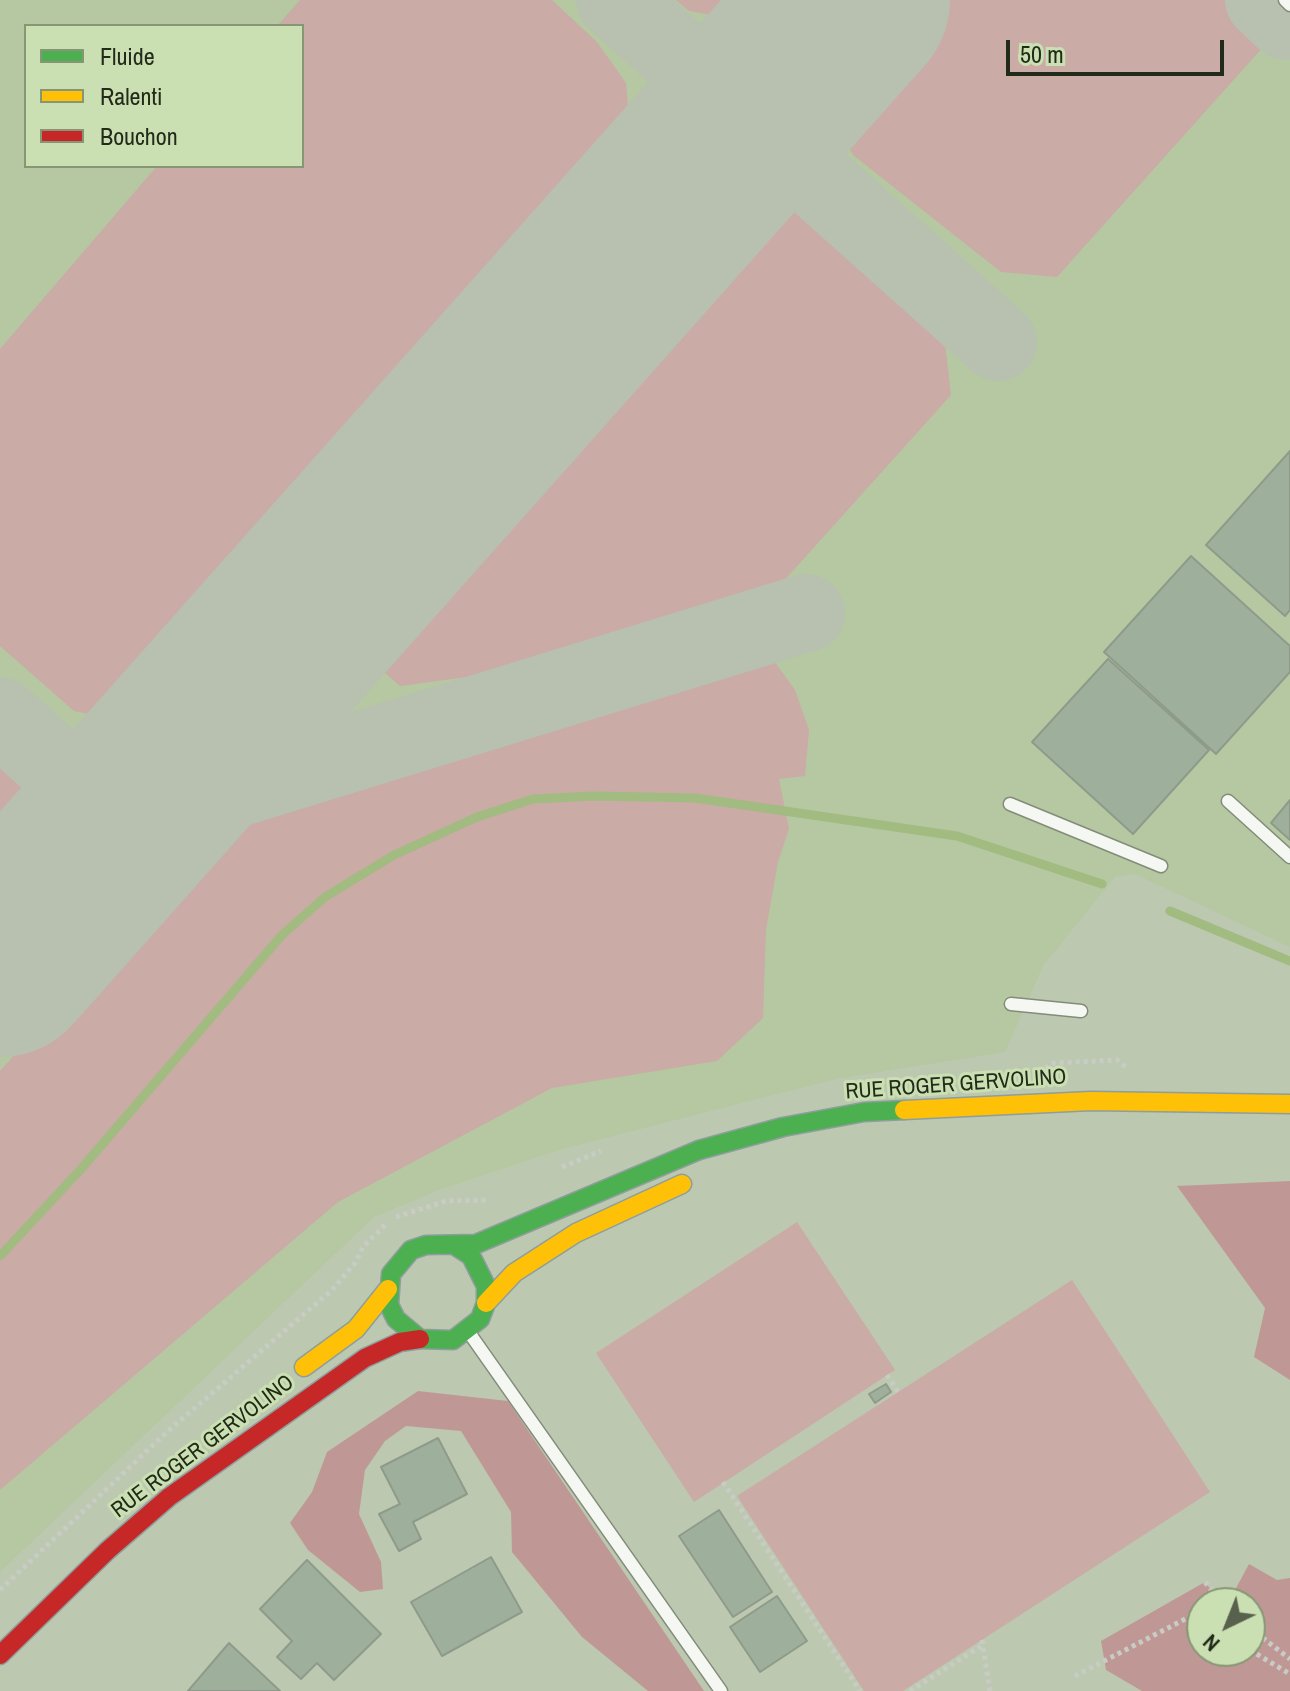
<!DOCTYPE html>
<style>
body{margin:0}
#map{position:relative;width:1290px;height:1691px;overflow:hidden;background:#bcc8b0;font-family:"Archivo Narrow",sans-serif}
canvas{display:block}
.legend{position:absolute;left:24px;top:24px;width:280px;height:144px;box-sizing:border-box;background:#cadfb2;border:2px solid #879775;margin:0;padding:10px 14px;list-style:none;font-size:24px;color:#222a19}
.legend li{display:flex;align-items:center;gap:16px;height:40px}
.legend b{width:40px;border:2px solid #879775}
.north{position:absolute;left:1186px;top:1587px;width:80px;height:80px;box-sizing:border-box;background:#cadfb2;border:2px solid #879775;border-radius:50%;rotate:223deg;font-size:22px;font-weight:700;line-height:32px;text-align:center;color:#222a19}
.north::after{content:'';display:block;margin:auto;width:28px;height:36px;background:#58614e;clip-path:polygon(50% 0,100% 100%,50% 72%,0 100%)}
.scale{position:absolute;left:1006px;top:40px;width:218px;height:36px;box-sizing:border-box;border:4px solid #222a19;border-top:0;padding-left:10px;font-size:24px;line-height:28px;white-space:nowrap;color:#222a19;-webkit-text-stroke:6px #cadfb2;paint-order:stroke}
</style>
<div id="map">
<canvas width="1290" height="1691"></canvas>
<ul class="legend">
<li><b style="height:10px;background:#4caf50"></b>Fluide</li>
<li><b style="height:10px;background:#ffc107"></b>Ralenti</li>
<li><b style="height:10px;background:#c62828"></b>Bouchon</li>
</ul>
<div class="north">N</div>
<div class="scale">50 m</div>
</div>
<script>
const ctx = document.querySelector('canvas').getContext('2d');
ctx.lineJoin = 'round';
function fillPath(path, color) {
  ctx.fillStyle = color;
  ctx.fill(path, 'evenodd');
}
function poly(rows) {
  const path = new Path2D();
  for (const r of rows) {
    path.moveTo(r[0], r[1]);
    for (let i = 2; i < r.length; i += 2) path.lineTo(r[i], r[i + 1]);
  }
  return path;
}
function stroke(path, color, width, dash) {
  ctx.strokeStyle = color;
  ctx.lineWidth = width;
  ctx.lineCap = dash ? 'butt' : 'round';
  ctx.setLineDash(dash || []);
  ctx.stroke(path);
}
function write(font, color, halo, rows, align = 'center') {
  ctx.font = font + ' "Archivo Narrow",sans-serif';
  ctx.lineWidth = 6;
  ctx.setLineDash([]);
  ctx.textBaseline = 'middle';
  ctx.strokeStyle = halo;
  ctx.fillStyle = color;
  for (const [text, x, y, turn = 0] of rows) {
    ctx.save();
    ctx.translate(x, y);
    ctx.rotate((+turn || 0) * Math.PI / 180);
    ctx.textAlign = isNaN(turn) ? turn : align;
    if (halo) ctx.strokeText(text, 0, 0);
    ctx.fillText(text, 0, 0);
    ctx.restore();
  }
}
fillPath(poly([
 [0,0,1290,0,1290,947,1135,874,1115,877,1043,966,1005,1052,836,1079,562,1149,442,1189,374,1217,0,1572],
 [26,26,302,26,302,166,26,166]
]), '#b5c8a1');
fillPath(poly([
 [300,0,552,0,597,42,626,83,629,118,615,160,150,687,98,716,74,711,0,646,0,349,157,166,302,166,302,26,277,26],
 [676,0,755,0,747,10,717,16,689,11],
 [934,0,1290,0,1290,17,1057,277,1001,272,853,155,838,127,842,102],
 [748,209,795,211,945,344,951,395,781,584,714,613,467,677,400,686,365,655,374,629],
 [774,661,795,690,809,730,805,776,779,779,789,829,778,862,766,930,763,1018,717,1061,552,1088,338,1202,0,1490,0,1071,231,814,328,777],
 [0,744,17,758,29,794,23,832,0,858],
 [797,1222,895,1370,694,1502,596,1353],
 [1072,1280,1210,1492,903,1691,864,1691,737,1496]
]), '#caaba6');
fillPath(poly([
 [1290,1181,1290,1380,1254,1357,1265,1308,1177,1186],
 [418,1391,508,1401,704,1691,648,1691,582,1637,512,1552,511,1512,461,1431,406,1426,385,1441,365,1470,359,1514,381,1562,383,1589,360,1592,308,1550,290,1523,312,1492,327,1452],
 [1249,1564,1277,1580,1290,1578,1290,1691,1142,1691,1106,1670,1101,1641,1205,1582,1221,1603,1202,1603,1202,1651,1250,1651,1250,1603,1228,1603]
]), '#bf9896');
stroke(poly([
 [1170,911,1290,961],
 [0,1256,81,1169,282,935,325,897,394,855,477,817,533,799,594,796,695,798,957,836,1102,884]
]), '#a1bb80', 9);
stroke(poly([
 [615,0,998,342],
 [1264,0,1286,21],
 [0,716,120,824,806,613]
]), '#b8c0b0', 78);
stroke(poly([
 [0,959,852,0]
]), '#b8c0b0', 196);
const building = poly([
 [1290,451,1290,610,1285,616,1206,545,1290,451],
 [1191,556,1290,646,1290,672,1216,754,1104,652,1191,556],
 [1108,659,1209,750,1133,834,1032,742,1108,659],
 [1290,800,1290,840,1271,823,1290,800],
 [886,1384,891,1392,875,1403,869,1394,886,1384],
 [438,1438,467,1494,413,1522,421,1539,399,1551,379,1514,400,1504,381,1467,438,1438],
 [719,1510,772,1592,733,1617,679,1536,719,1510],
 [491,1557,522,1612,442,1656,411,1602,491,1557],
 [307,1560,381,1634,334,1680,317,1663,301,1679,277,1657,292,1641,260,1609,307,1560],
 [777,1596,807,1641,760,1672,730,1627,777,1596],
 [229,1643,280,1691,188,1691,229,1643]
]);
fillPath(building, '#9eb09b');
stroke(building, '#8f9b8a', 2);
const lane = poly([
 [1285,0,1290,5],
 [1228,801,1290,857],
 [1010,804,1161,866],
 [1011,1004,1081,1011],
 [470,1334,721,1691]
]);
const fast = poly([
 [457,1247,471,1256,486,1286,486,1303,480,1319,453,1340,420,1339,396,1319,389,1305,391,1274,411,1250,426,1245,476,1244,699,1150,783,1127,864,1112,904,1110]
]);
const slow = poly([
 [904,1110,1091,1101,1290,1104],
 [486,1303,514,1273,576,1233,682,1184],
 [304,1367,356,1329,388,1289]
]);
const jam = poly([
 [0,1655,108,1550,169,1497,365,1358,400,1342,420,1339]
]);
stroke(lane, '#838c79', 15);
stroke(fast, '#8d9e9c', 21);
stroke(slow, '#8d9e9c', 21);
stroke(jam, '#8d9e9c', 21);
stroke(poly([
 [1045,1068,1054,1063,1117,1060,1127,1068],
 [562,1167,601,1151],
 [396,1217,446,1201,487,1200],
 [887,1375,898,1392],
 [723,1482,860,1691],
 [1205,1582,1221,1603],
 [0,1590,168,1431,331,1291,355,1263,363,1247,388,1222],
 [1250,1628,1290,1659],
 [982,1640,990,1691],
 [1250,1650,1290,1674],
 [1075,1676,1193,1615,1202,1621],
 [910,1691,983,1645]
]), '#c9ccc4', 5, [4, 4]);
stroke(lane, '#f5f7f3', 12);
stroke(fast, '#4caf50', 18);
stroke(slow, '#ffc107', 18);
stroke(jam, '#c62828', 18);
write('22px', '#222a19', '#cadfb2', [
 ["RUE ROGER GERVOLINO",956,1085,-4],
 ["RUE ROGER GERVOLINO",203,1447,-37]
]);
</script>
